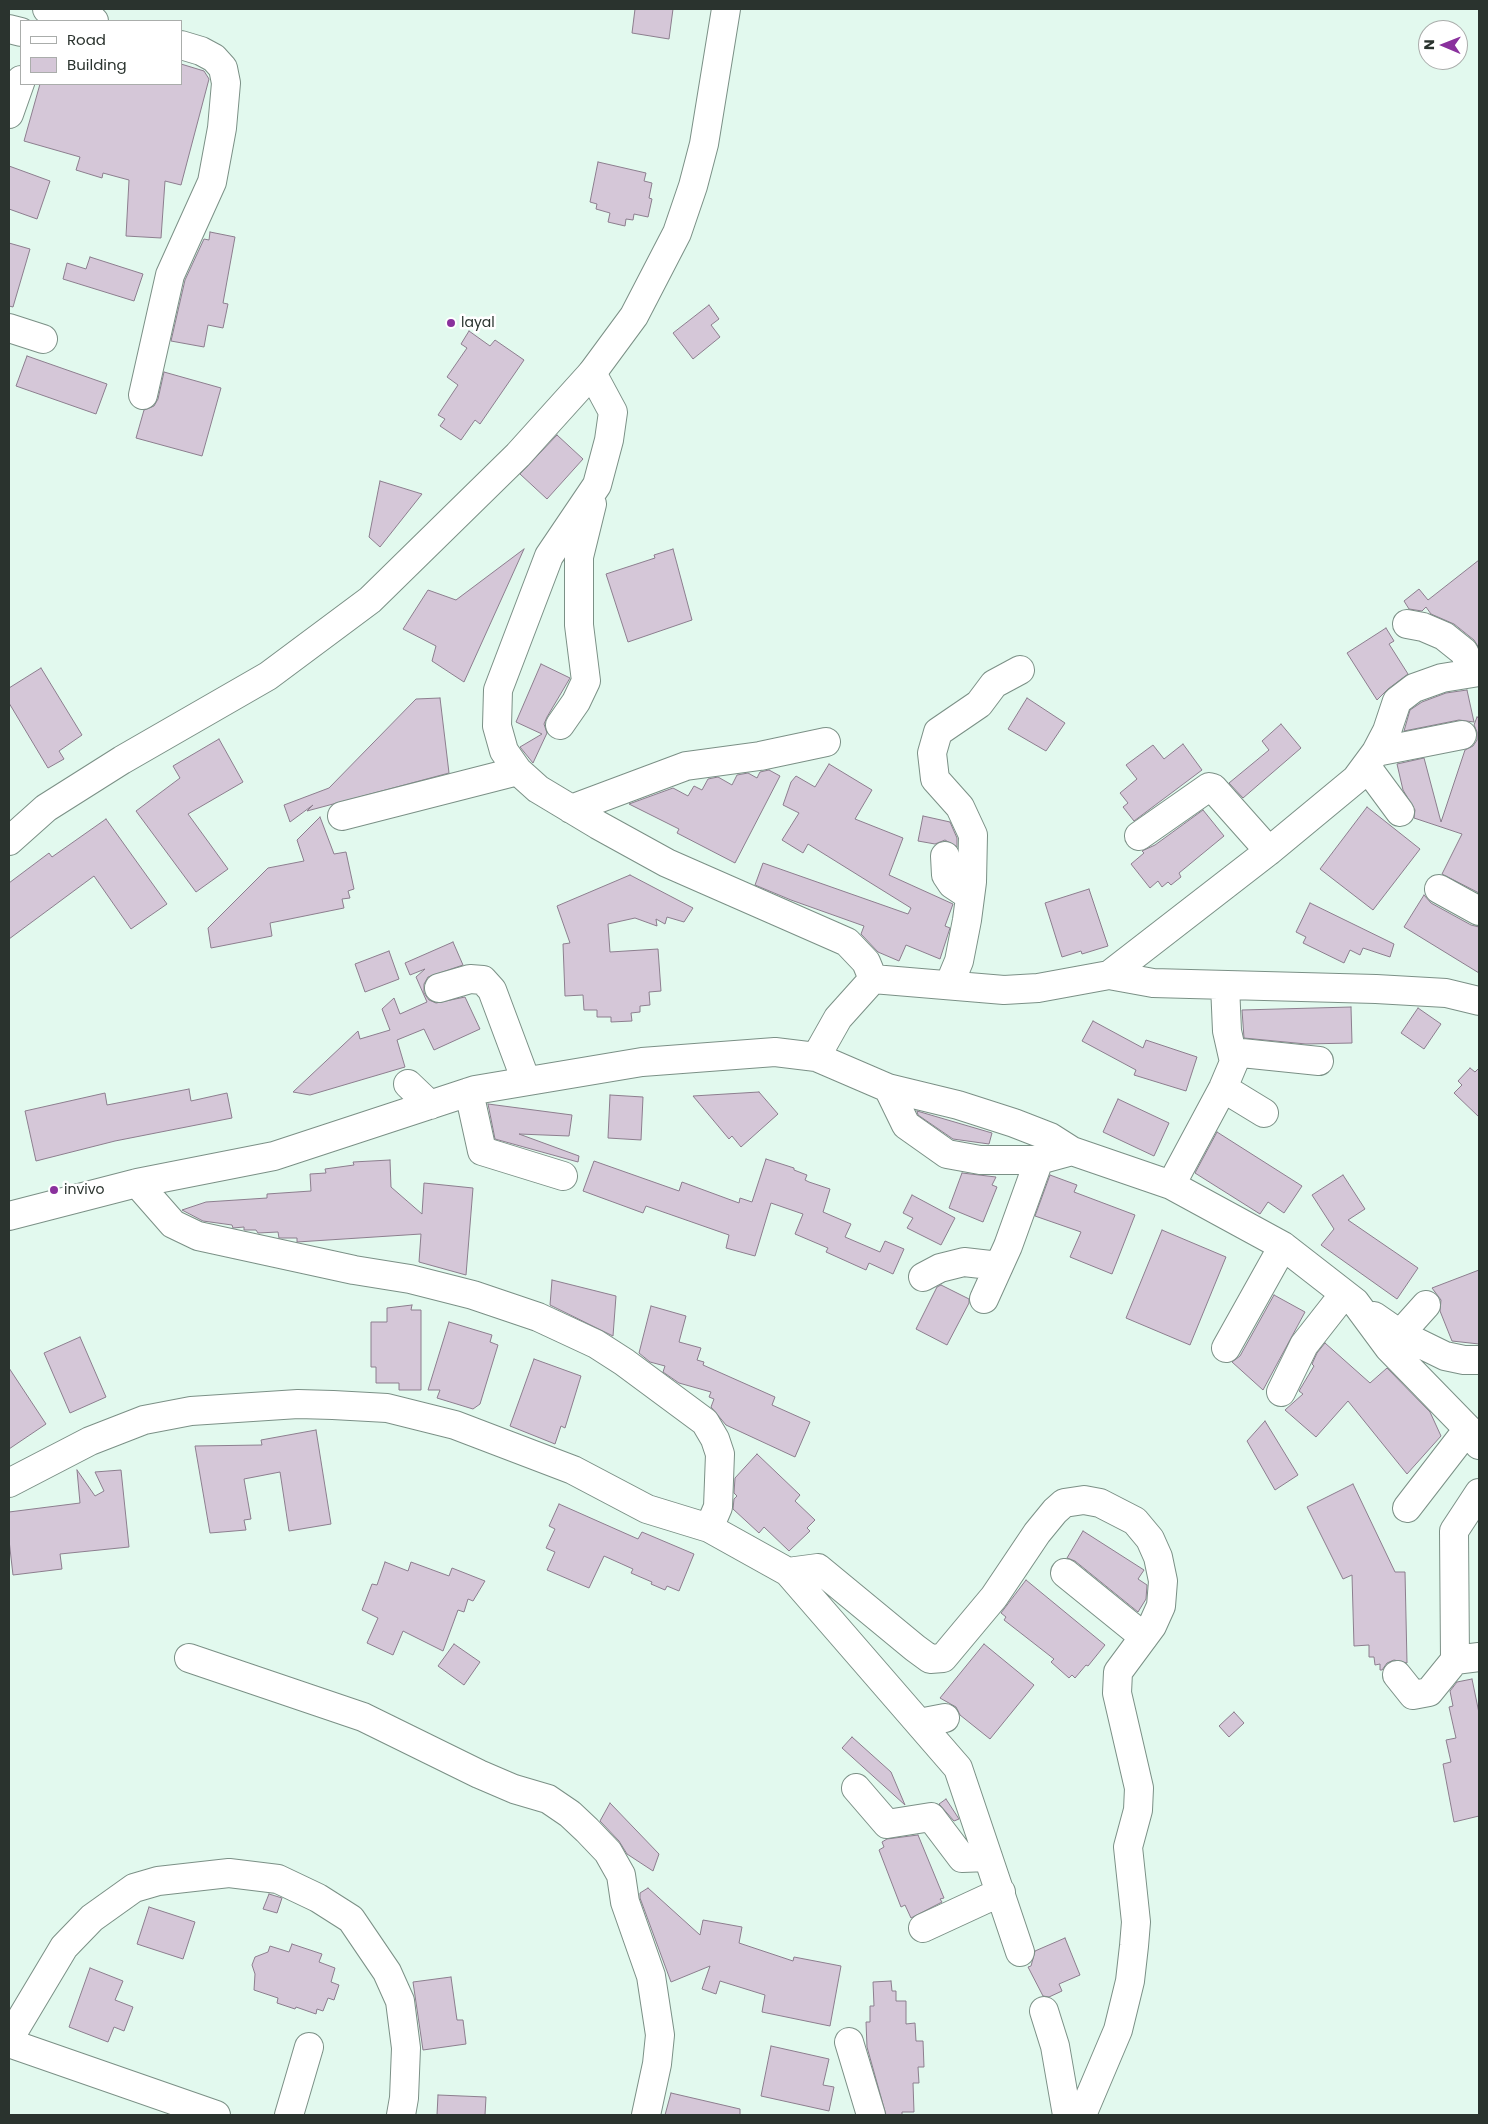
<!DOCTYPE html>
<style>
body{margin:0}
#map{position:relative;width:1488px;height:2124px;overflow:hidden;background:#e2f9ee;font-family:Poppins,sans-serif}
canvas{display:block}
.frame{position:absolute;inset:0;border:10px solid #2a332e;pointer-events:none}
.legend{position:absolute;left:20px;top:20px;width:162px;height:65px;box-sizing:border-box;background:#fff;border:1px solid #aaadab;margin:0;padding:6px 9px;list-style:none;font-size:15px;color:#2a332e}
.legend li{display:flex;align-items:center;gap:10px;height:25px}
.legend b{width:25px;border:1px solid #aaadab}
.north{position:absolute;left:1418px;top:20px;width:50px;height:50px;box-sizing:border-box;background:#fff;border:1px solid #aaadab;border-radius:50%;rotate:271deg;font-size:14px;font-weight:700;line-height:20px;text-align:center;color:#2a332e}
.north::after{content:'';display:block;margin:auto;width:18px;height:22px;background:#8a319d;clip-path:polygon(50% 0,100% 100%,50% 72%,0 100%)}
</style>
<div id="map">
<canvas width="1488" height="2124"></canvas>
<div class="frame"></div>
<ul class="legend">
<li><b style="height:6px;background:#fff"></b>Road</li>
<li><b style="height:14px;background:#d5c7d8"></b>Building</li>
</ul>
<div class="north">N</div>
</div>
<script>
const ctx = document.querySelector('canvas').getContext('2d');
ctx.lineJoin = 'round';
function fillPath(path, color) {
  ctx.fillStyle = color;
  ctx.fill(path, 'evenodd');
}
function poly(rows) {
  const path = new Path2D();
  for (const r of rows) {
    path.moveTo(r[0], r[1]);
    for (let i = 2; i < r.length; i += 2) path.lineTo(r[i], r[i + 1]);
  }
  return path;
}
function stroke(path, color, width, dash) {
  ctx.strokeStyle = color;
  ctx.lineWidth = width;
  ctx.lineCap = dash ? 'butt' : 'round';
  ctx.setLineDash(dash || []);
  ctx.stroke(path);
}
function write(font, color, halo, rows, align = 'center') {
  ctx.font = font + ' Poppins,sans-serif';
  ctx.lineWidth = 5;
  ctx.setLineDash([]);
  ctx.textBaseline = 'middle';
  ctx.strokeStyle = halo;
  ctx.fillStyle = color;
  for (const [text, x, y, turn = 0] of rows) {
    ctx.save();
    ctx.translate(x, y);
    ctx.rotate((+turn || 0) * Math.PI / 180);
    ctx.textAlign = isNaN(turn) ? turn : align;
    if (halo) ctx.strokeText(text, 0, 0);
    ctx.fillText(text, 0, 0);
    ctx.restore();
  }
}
const building = poly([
 [635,9,673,9,669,39,632,33,635,9],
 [181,64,204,71,209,79,181,185,165,181,161,238,126,236,129,180,103,173,102,178,76,170,80,157,24,141,40,84,181,84,181,64],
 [598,162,646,173,644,181,652,183,649,198,652,199,648,217,634,214,633,220,626,219,625,226,608,222,610,213,596,209,597,204,590,202,598,162],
 [9,166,50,181,37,219,9,209,9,166],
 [210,232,235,237,223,303,228,304,223,328,208,325,204,347,171,341,185,280,204,239,209,240,210,232],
 [9,243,30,249,13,307,9,306,9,243],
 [90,257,143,274,134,301,63,279,67,263,86,269,90,257],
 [709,305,719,319,711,325,720,337,693,359,673,333,709,305],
 [469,331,490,346,495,340,524,360,480,424,475,420,461,440,440,426,445,419,438,415,458,385,447,377,467,348,461,344,469,331],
 [27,356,107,384,96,414,16,386,27,356],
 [164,372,221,388,202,456,136,438,144,410,154,406,158,399,164,372],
 [557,435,583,459,547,499,520,474,557,435],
 [380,481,422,494,380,547,369,537,380,481],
 [524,549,464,682,432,661,436,646,403,629,428,590,456,600,524,549],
 [673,549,692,620,628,642,606,574,655,558,654,555,673,549],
 [1479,560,1479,648,1474,640,1454,624,1431,614,1426,607,1422,611,1409,609,1404,601,1419,589,1428,600,1479,560],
 [1386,628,1394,641,1389,644,1408,674,1388,689,1377,700,1347,653,1386,628],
 [541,664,570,678,547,717,544,724,547,733,533,763,520,747,542,734,516,722,541,664],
 [41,668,82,735,59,751,64,759,48,768,9,703,9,688,41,668],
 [1467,690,1474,722,1459,720,1404,731,1410,710,1422,702,1446,693,1467,690],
 [440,698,449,773,307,811,313,805,290,822,284,805,329,788,416,699,440,698],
 [1027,698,1065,723,1046,751,1008,729,1027,698],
 [1477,717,1479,718,1479,893,1442,874,1462,834,1414,818,1415,810,1403,790,1397,764,1424,758,1441,822,1465,750,1473,746,1477,740,1477,732,1474,725,1477,717],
 [1281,724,1301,748,1243,798,1229,783,1269,750,1262,741,1281,724],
 [219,739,243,782,188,814,228,869,196,892,136,811,180,778,173,766,219,739],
 [1183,744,1202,770,1134,821,1123,807,1128,803,1120,793,1137,779,1126,765,1153,745,1164,759,1183,744],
 [829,764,872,790,855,819,903,838,889,875,953,904,945,926,950,928,940,959,906,945,899,961,878,952,861,934,864,926,791,900,755,885,763,863,908,914,911,908,808,844,803,853,782,840,799,813,783,805,791,782,796,776,815,787,829,764],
 [769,770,780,776,735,863,677,833,679,829,629,804,673,788,688,796,694,786,702,790,708,779,718,777,732,785,737,775,748,773,757,778,760,772,769,770],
 [1367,807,1420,849,1373,910,1320,869,1367,807],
 [1203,810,1224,836,1179,873,1181,877,1171,885,1168,882,1162,887,1158,881,1150,888,1131,864,1144,853,1142,851,1155,845,1203,810],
 [923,816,950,822,957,838,957,847,945,840,935,844,918,841,923,816],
 [320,817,334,854,346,852,354,889,348,891,350,898,342,899,344,908,270,923,272,936,211,948,208,928,268,868,304,861,297,840,320,817],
 [106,819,167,904,131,929,94,876,9,939,9,883,49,853,52,857,106,819],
 [630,875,693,908,684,922,667,917,665,924,656,919,657,926,635,918,608,924,610,952,658,949,661,991,649,992,650,1005,640,1006,640,1012,631,1013,632,1021,611,1022,611,1017,597,1017,597,1010,584,1010,583,995,565,996,563,944,570,943,557,906,630,875],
 [1089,889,1108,946,1082,954,1081,951,1062,957,1045,903,1089,889],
 [1424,895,1431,903,1471,925,1479,927,1479,973,1404,927,1424,895],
 [1310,903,1394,944,1390,957,1363,948,1360,955,1350,950,1344,963,1303,943,1306,937,1296,932,1310,903],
 [453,942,463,965,428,977,424,984,424,993,429,1000,436,1003,465,997,480,1029,434,1050,424,1029,397,1040,405,1067,310,1095,293,1092,358,1031,360,1039,390,1030,382,1009,394,998,400,1014,427,1002,416,977,425,969,410,975,405,963,453,942],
 [389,951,399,979,365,992,355,964,389,951],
 [1351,1007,1352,1043,1306,1044,1244,1038,1242,1010,1351,1007],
 [1418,1008,1441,1024,1424,1049,1401,1033,1418,1008],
 [1093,1021,1143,1048,1146,1040,1197,1057,1186,1091,1134,1075,1136,1070,1082,1041,1093,1021],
 [1470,1068,1475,1072,1479,1068,1479,1117,1454,1093,1462,1085,1458,1081,1470,1068],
 [189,1089,191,1101,227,1093,232,1118,115,1141,36,1161,25,1111,105,1093,107,1105,189,1089],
 [759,1092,778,1114,741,1147,732,1136,729,1139,693,1096,759,1092],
 [610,1095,643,1097,641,1140,608,1138,610,1095],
 [1118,1099,1169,1123,1154,1156,1103,1132,1118,1099],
 [488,1104,572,1115,569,1136,519,1134,579,1156,578,1162,495,1139,488,1104],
 [917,1111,992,1133,989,1144,953,1139,918,1115,917,1111],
 [1217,1132,1302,1186,1284,1213,1268,1202,1260,1214,1195,1173,1217,1132],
 [766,1159,794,1168,794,1170,807,1175,805,1180,809,1182,830,1189,823,1212,851,1224,845,1237,880,1252,885,1241,904,1249,893,1274,869,1263,866,1270,826,1252,828,1248,795,1234,803,1214,771,1203,755,1256,726,1248,729,1235,646,1206,643,1213,583,1191,594,1161,679,1191,682,1182,739,1203,740,1198,752,1202,766,1159],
 [390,1160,391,1187,422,1214,424,1183,473,1188,466,1275,419,1262,421,1234,297,1242,297,1238,279,1238,278,1232,258,1233,256,1230,244,1230,244,1227,233,1228,232,1225,203,1221,182,1210,206,1202,267,1198,267,1194,311,1191,310,1174,326,1173,325,1169,354,1165,353,1162,390,1160],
 [962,1173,996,1177,992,1185,997,1187,983,1222,949,1208,962,1173],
 [1050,1175,1077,1185,1074,1192,1135,1215,1112,1274,1070,1257,1081,1232,1035,1216,1050,1175],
 [1343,1175,1365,1209,1348,1220,1418,1268,1397,1299,1321,1245,1334,1229,1312,1195,1343,1175],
 [912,1195,955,1218,941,1245,907,1228,913,1218,903,1213,912,1195],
 [1162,1230,1226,1257,1190,1345,1126,1318,1162,1230],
 [1479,1270,1479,1344,1452,1341,1440,1311,1441,1300,1432,1288,1479,1270],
 [552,1280,616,1296,613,1336,550,1305,552,1280],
 [941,1285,969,1299,969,1303,947,1345,916,1329,937,1287,941,1285],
 [1274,1295,1305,1312,1263,1390,1232,1362,1240,1356,1274,1295],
 [412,1305,411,1310,421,1310,421,1390,399,1390,399,1383,376,1383,376,1367,371,1367,371,1322,387,1322,387,1308,412,1305],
 [651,1306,686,1316,679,1342,701,1348,697,1360,704,1362,703,1365,775,1397,772,1405,810,1422,795,1457,726,1425,711,1407,714,1399,709,1397,711,1392,679,1383,663,1372,665,1366,650,1362,639,1353,651,1306],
 [449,1322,492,1335,490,1342,498,1345,480,1404,473,1409,437,1398,440,1390,428,1390,449,1322],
 [80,1337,106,1397,70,1413,44,1353,80,1337],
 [1325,1343,1370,1383,1387,1368,1430,1412,1441,1436,1407,1474,1348,1401,1316,1437,1285,1410,1303,1394,1299,1391,1314,1366,1312,1364,1317,1353,1325,1343],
 [534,1359,581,1376,565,1428,561,1426,555,1444,510,1426,534,1359],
 [9,1368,46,1424,9,1449,9,1368],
 [1265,1421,1298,1475,1275,1490,1247,1441,1265,1421],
 [316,1430,331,1524,289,1531,280,1472,244,1479,251,1519,244,1520,246,1530,210,1533,195,1446,262,1445,261,1440,316,1430],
 [757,1454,800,1495,795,1501,815,1520,807,1528,810,1531,789,1551,764,1527,759,1533,733,1509,734,1499,737,1496,734,1493,735,1478,757,1454],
 [77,1470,95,1496,104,1491,95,1472,121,1470,129,1547,60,1554,62,1569,13,1575,9,1540,9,1512,80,1503,77,1470],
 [1353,1484,1395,1572,1405,1572,1407,1663,1394,1660,1387,1663,1382,1670,1380,1670,1380,1664,1375,1665,1374,1657,1369,1657,1369,1645,1354,1646,1352,1575,1343,1579,1307,1507,1353,1484],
 [559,1504,638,1539,642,1532,694,1554,679,1591,667,1586,665,1590,651,1584,652,1582,631,1573,633,1569,604,1556,589,1588,547,1570,555,1552,546,1548,555,1529,549,1526,559,1504],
 [1083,1531,1144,1570,1138,1579,1147,1585,1146,1599,1138,1612,1075,1561,1067,1558,1083,1531],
 [385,1562,408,1571,411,1562,449,1576,452,1568,485,1581,473,1601,468,1599,464,1612,458,1610,443,1651,403,1631,393,1655,367,1643,378,1618,362,1610,372,1584,377,1585,385,1562],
 [1026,1580,1105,1645,1088,1666,1086,1665,1075,1678,1072,1675,1069,1678,1051,1662,1054,1659,1004,1620,1006,1617,1001,1613,1026,1580],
 [454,1644,480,1662,464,1685,438,1666,454,1644],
 [984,1644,1034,1685,990,1739,960,1715,956,1707,940,1698,984,1644],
 [1472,1679,1479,1713,1479,1816,1454,1822,1443,1764,1451,1762,1446,1740,1456,1738,1449,1707,1453,1706,1450,1691,1457,1682,1472,1679],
 [1234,1712,1244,1723,1229,1737,1219,1726,1234,1712],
 [852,1737,891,1772,905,1805,842,1748,852,1737],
 [946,1799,959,1819,954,1821,939,1804,946,1799],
 [610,1803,659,1854,653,1871,627,1854,619,1841,600,1821,610,1803],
 [918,1835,944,1898,940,1899,942,1902,911,1918,905,1905,901,1907,879,1850,884,1847,882,1842,887,1839,918,1835],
 [648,1888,700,1935,703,1920,742,1927,739,1943,793,1961,794,1957,841,1966,830,2026,762,2012,765,1995,720,1981,716,1994,702,1989,710,1966,671,1982,640,1898,640,1893,648,1888],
 [269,1894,282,1898,277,1913,263,1909,269,1894],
 [149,1907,195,1922,183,1959,137,1944,149,1907],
 [1065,1938,1080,1975,1059,1984,1062,1991,1049,1997,1043,1996,1028,1967,1031,1966,1035,1951,1065,1938],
 [292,1944,322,1954,319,1962,335,1968,331,1982,339,1985,334,2000,328,1998,323,2011,317,2009,316,2014,296,2007,295,2009,277,2003,278,1998,254,1990,255,1974,252,1965,255,1957,268,1952,270,1946,289,1952,292,1944],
 [90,1968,123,1981,115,2000,133,2007,124,2031,114,2027,108,2042,69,2027,90,1968],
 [451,1977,457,2020,463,2020,466,2044,423,2050,413,1982,451,1977],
 [891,1981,892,1991,896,1991,896,2001,906,2001,906,2024,915,2023,916,2041,923,2041,924,2067,918,2067,919,2083,913,2083,914,2112,902,2112,902,2115,886,2115,867,2047,866,2022,870,2022,870,2006,874,2006,873,1982,891,1981],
 [771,2046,829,2059,823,2085,834,2087,829,2111,761,2096,771,2046],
 [671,2093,740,2109,740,2115,665,2115,671,2093],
 [438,2095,486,2097,485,2115,437,2115,438,2095]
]);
fillPath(building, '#d5c7d8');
stroke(building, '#8c7e8e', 1);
const minor = poly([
 [47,9,94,21],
 [9,29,21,32],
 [9,114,21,80],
 [9,328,43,339],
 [592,373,613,412,609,440,597,485,549,556,498,690,497,726,504,751,518,771,538,789,598,825,667,863,847,942,866,962,873,979],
 [143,395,170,275,212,182,222,128,226,83,223,68,214,58,201,51,181,45],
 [1407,624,1423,627,1444,636,1464,652,1473,672],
 [560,725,576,702,586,681,579,625,579,557,592,504],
 [1376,752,1462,735],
 [1366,766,1400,812],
 [571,809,686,766,760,756,826,742],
 [342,816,518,771],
 [1139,836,1209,787,1213,788,1269,851],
 [945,856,946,875,952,884,970,896],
 [1439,889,1479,911],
 [1109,975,1269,851,1356,779,1376,752,1387,731,1397,701,1414,688,1442,678,1479,672],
 [873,979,1004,990,1038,988,1109,975,1153,983,1376,989,1446,993,1479,1001],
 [949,985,959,961,967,920,972,882,973,835,960,807,935,779,932,753,938,732,979,704,994,684,1020,670],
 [439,988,470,979,483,980,492,990,526,1081],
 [1232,1052,1319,1061],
 [816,1057,838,1018,873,979],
 [408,1084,430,1105],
 [888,1088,906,1125,947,1154,980,1160,1039,1160,1072,1151],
 [1223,1088,1264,1113],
 [469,1092,482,1151,563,1176],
 [1171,1185,1223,1088,1234,1062,1227,1031,1225,985],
 [9,1216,137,1183,274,1156,475,1090,642,1062,775,1052,816,1057,888,1088,958,1105,1014,1123,1050,1137,1072,1151,1171,1185,1283,1246,1355,1302,1389,1348,1468,1429,1479,1445],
 [923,1277,940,1268,964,1262,999,1266],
 [984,1299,1008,1246,1039,1160],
 [1374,1316,1400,1334,1445,1356,1464,1360,1479,1360],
 [1400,1334,1426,1305],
 [1226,1348,1283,1246],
 [1281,1392,1304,1345,1344,1294],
 [9,1483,90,1441,144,1420,191,1411,298,1404,333,1405,387,1408,455,1425,573,1470,647,1509,709,1528,718,1507,720,1454,715,1439,705,1422,624,1362,596,1344,538,1317,473,1295,410,1279,354,1270,198,1236,173,1224,137,1183],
 [1407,1508,1468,1429],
 [709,1528,788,1572,958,1768,1020,1952],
 [788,1572,818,1568,915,1648,930,1659,943,1658,994,1597,1037,1533,1055,1511,1064,1503,1084,1500,1100,1503,1135,1521,1150,1539,1158,1557,1163,1581,1161,1606,1152,1626,1118,1672,1117,1693,1139,1788,1138,1810,1128,1847,1136,1922,1134,1946,1130,1981,1118,2030,1082,2115],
 [1065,1573,1144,1637],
 [189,1658,363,1717,479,1774,514,1789,548,1799,570,1814,587,1830,608,1852,621,1875,625,1902,651,1976,660,2035,657,2064,646,2115],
 [1455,1660,1479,1657],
 [1397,1675,1413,1695,1429,1692,1455,1660,1454,1531,1479,1493],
 [919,1723,945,1718],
 [856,1788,887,1824,931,1817,962,1858,988,1857],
 [923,1928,1001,1892],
 [1044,2011,1055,2046,1067,2115],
 [9,2039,64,1947,92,1918,134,1888,158,1881,229,1873,278,1879,318,1898,351,1919,387,1972,400,2001,406,2048,404,2098,401,2115],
 [849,2042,871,2115],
 [9,2043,216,2115],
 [289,2115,309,2047]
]);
const major = poly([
 [9,841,46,808,122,760,268,676,370,600,518,455,592,373,634,316,677,233,693,186,704,144,726,9]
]);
stroke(minor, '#7b9086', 30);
stroke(major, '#7b9086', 30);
stroke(minor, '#fff', 28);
stroke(major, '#fff', 28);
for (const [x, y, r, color] of [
 [451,323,5,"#8a319d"],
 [54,1190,5,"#8a319d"]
]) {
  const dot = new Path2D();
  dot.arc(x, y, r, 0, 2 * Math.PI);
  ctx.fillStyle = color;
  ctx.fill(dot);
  stroke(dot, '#fff', 2);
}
write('14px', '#2a332e', '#fff', [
 ["layal",461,323],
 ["invivo",64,1190]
], 'left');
</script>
